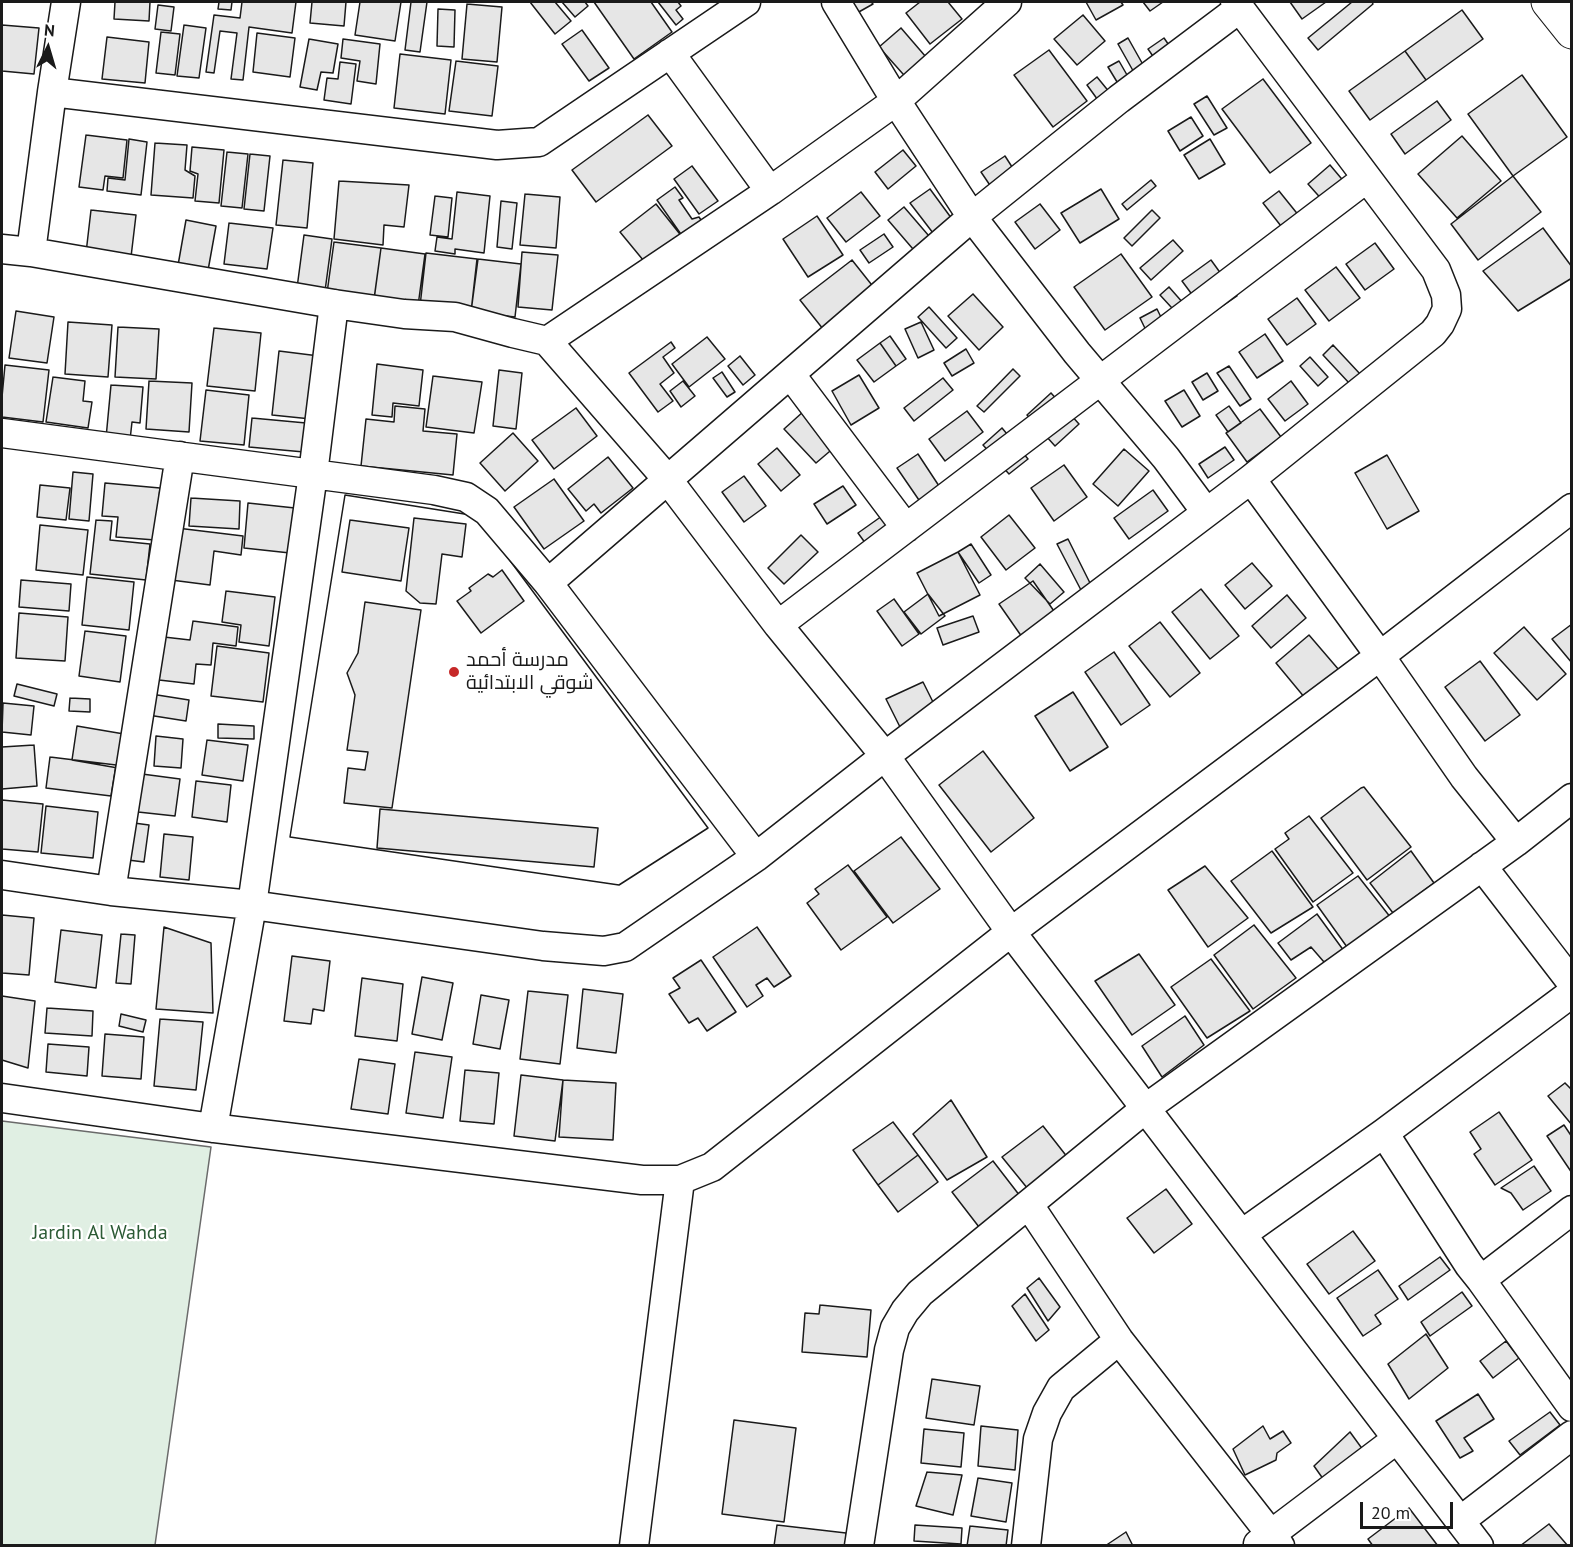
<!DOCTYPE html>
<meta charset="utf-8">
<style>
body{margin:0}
#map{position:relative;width:1573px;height:1547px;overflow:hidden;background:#fff;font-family:"PT Sans",sans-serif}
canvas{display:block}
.frame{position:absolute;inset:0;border:3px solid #1a1a1a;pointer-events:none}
.north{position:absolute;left:18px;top:18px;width:60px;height:60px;-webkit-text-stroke:4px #fff;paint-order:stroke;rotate:5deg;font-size:16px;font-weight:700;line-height:24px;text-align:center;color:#1a1a1a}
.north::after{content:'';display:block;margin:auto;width:21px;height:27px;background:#1a1a1a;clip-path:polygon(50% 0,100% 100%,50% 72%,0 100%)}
.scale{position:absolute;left:1360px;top:1502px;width:93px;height:27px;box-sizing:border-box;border:3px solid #1a1a1a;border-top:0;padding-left:8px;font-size:18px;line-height:21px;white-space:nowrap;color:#1a1a1a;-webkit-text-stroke:4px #fff;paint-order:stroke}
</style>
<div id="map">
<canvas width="1573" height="1547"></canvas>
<div class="frame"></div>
<div class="north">N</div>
<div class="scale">20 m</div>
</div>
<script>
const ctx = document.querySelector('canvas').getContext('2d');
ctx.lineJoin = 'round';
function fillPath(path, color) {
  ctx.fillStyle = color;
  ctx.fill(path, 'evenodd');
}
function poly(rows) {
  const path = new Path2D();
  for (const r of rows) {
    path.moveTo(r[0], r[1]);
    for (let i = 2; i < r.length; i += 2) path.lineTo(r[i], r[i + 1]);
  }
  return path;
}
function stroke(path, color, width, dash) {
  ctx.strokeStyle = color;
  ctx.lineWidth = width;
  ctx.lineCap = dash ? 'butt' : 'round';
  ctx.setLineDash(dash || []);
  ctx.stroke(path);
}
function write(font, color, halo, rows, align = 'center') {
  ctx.font = font + ' "PT Sans",Cairo,sans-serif';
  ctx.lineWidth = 4.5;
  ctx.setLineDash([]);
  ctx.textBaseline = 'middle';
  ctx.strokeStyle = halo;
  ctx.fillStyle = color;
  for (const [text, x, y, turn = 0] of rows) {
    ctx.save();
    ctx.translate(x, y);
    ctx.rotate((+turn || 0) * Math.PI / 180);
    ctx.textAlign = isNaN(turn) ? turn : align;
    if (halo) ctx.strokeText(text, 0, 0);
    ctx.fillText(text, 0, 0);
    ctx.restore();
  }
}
const green = poly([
 [2,1121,211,1147,155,1545,2,1545,2,1121]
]);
fillPath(green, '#e0efe3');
stroke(green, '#6a6a6a', 1.5);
const building = poly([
 [115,2,150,2,149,21,114,19,115,2],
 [219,2,232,2,231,10,218,9,219,2],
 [242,2,296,2,292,33,249,27,243,80,231,79,237,33,220,31,214,73,206,72,214,15,240,18,242,2],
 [312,2,346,2,344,26,310,23,312,2],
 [360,2,401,2,395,41,355,35,360,2],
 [411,2,427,2,420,52,405,50,411,2],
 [530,2,555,2,571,21,555,34,530,2],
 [562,2,585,2,588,6,575,17,562,2],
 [594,2,651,2,672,32,634,59,594,2],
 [658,2,678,2,681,6,676,10,683,19,676,25,658,2],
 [851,2,871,2,873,4,857,13,851,2],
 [920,2,948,2,962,19,930,44,906,13,920,2],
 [1086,2,1121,2,1123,5,1096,20,1086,2],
 [1143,2,1163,2,1150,11,1143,2],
 [1290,2,1326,2,1302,19,1290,2],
 [1352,2,1372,2,1373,4,1318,50,1308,38,1352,2],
 [467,4,502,7,497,62,462,59,467,4],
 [158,5,174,7,171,31,155,29,158,5],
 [438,9,455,10,454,47,437,46,438,9],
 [1462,10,1483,39,1426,80,1405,51,1462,10],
 [1083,15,1105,41,1077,65,1054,39,1083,15],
 [2,25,39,28,34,74,2,71,2,25],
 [184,25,206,28,199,78,177,76,184,25],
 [901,28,932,64,911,83,879,47,901,28],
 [582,30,609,68,589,81,562,44,582,30],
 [161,32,180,34,175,75,156,73,161,32],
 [257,33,295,38,290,77,253,72,257,33],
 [107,37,149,42,145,83,102,79,107,37],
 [1128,38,1155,86,1145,92,1118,44,1128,38],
 [1164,38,1184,67,1168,78,1148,49,1164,38],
 [309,39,338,44,333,73,321,72,317,90,300,87,309,39],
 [343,39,380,44,376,84,357,81,360,61,341,58,343,39],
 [1049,50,1087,101,1053,127,1014,75,1049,50],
 [1405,51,1426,80,1370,120,1349,91,1405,51],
 [400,54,451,60,445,114,394,108,400,54],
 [456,61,498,66,492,116,449,111,456,61],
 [1119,61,1138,94,1128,100,1108,67,1119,61],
 [340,62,356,64,351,104,324,100,327,78,338,79,340,62],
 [1522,75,1567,137,1513,176,1468,114,1522,75],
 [1097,77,1115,99,1103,107,1087,85,1097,77],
 [1263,79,1311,143,1270,173,1222,109,1263,79],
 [1207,96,1227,128,1214,135,1194,104,1207,96],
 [1437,101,1451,120,1405,154,1391,134,1437,101],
 [648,115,672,146,596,202,572,170,648,115],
 [1191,117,1203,136,1180,151,1168,131,1191,117],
 [86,135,127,140,123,178,105,176,103,190,79,187,86,135],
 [1462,136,1501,181,1457,218,1418,174,1462,136],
 [129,139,147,142,141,195,107,191,108,178,125,180,129,139],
 [1210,139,1225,164,1199,179,1184,155,1210,139],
 [155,143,187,145,185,170,195,176,193,198,151,195,155,143],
 [192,147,224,150,219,203,195,201,198,174,190,171,192,147],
 [903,150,916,166,888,189,875,172,903,150],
 [227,152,248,154,242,208,221,206,227,152],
 [250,154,270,156,264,211,244,209,250,154],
 [1005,156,1023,184,1000,200,981,172,1005,156],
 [283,160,313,163,307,228,276,225,283,160],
 [1330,165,1346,184,1325,203,1308,184,1330,165],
 [692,166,718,201,699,214,674,179,692,166],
 [1513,176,1541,212,1478,260,1451,224,1513,176],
 [1151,180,1156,186,1127,210,1122,204,1151,180],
 [339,181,409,185,404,227,384,225,383,245,334,239,339,181],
 [675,187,683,198,679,200,692,219,699,217,705,226,685,240,657,200,675,187],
 [930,189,952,219,933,233,910,203,930,189],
 [1101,189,1119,219,1080,243,1061,213,1101,189],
 [1279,191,1304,222,1288,235,1263,203,1279,191],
 [457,192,490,196,484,253,455,249,455,254,435,251,437,237,452,239,457,192],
 [861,192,880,216,846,242,827,218,861,192],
 [525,194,560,197,556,248,520,245,525,194],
 [435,196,452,198,448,237,430,235,435,196],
 [501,201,517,203,512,249,497,247,501,201],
 [656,204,683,238,648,266,620,232,656,204],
 [1040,204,1060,230,1035,249,1015,222,1040,204],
 [904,207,935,243,919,256,888,220,904,207],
 [91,210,136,215,131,257,86,253,91,210],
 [1152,210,1160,218,1132,246,1124,238,1152,210],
 [817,216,843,255,808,277,783,239,817,216],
 [186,220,216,226,207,276,177,271,186,220],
 [229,223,273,228,267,269,224,264,229,223],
 [1543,228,1572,267,1572,278,1518,311,1483,271,1543,228],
 [884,234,893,247,869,263,860,250,884,234],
 [304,235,332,239,325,291,297,288,304,235],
 [1173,240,1183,251,1151,280,1140,268,1173,240],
 [334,242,381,248,374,299,327,293,334,242],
 [1375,243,1394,269,1365,290,1346,264,1375,243],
 [381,248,425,254,418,306,374,300,381,248],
 [522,252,558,255,552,310,518,307,522,252],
 [426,253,477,259,471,312,420,306,426,253],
 [1121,254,1152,297,1105,330,1074,287,1121,254],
 [478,259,521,264,515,317,471,312,478,259],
 [852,260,875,289,823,329,800,300,852,260],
 [1211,260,1237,296,1208,316,1182,281,1211,260],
 [1336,267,1360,298,1329,321,1305,290,1336,267],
 [1169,287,1191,312,1183,320,1160,295,1169,287],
 [973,294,1003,327,979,350,948,316,973,294],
 [1297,298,1316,324,1287,345,1268,319,1297,298],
 [929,307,957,338,946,348,918,317,929,307],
 [1157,309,1173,342,1156,351,1140,318,1157,309],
 [16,311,54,317,47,363,9,358,16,311],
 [68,322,112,325,108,377,65,374,68,322],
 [921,322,934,350,918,358,905,329,921,322],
 [118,327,159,329,156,379,115,377,118,327],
 [214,328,261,333,255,391,207,386,214,328],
 [1265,334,1283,361,1257,378,1239,352,1265,334],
 [890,336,906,359,896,366,880,343,890,336],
 [707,337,725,359,689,387,672,364,707,337],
 [671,342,675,348,663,357,674,373,660,384,673,401,658,412,629,373,671,342],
 [880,343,896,366,874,382,857,360,880,343],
 [1333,345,1361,375,1350,384,1323,355,1333,345],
 [966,349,974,363,952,376,944,363,966,349],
 [279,351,319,356,311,419,272,415,279,351],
 [740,356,755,375,743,385,728,366,740,356],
 [1310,357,1328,377,1318,386,1300,366,1310,357],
 [377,364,423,370,419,406,393,403,392,417,372,415,377,364],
 [5,365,49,370,43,422,2,417,2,397,5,365],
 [1229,366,1251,399,1240,406,1217,373,1229,366],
 [1013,369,1020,376,984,412,977,406,1013,369],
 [499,370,522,373,516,429,493,426,499,370],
 [722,372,735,392,727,397,713,378,722,372],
 [1207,373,1218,391,1203,400,1192,382,1207,373],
 [859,375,879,408,851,425,832,391,859,375],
 [433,376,482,382,474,433,426,427,433,376],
 [53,377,85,381,83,401,92,402,88,428,46,422,53,377],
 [943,378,953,390,914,421,904,408,943,378],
 [149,381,192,383,189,432,146,429,149,381],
 [683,381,695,396,681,407,670,391,683,381],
 [1291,381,1308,404,1285,421,1268,399,1291,381],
 [111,385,143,387,140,423,132,422,130,440,106,438,111,385],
 [206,390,249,395,244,445,200,441,206,390],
 [1184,390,1200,416,1182,427,1165,401,1184,390],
 [1051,393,1079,424,1055,446,1027,415,1051,393],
 [395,406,425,409,423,431,457,434,453,475,361,466,366,419,394,422,395,406],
 [1229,406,1241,423,1228,432,1216,415,1229,406],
 [576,408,597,436,554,469,532,440,576,408],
 [1260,409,1281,437,1247,462,1226,433,1260,409],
 [804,411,836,446,816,463,784,429,804,411],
 [967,411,983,432,945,461,929,439,967,411],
 [252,418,306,423,304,452,249,447,252,418],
 [1002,428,1028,459,1009,474,983,445,1002,428],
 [513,433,538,461,505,491,480,463,513,433],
 [1225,447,1234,460,1208,478,1199,464,1225,447],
 [777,448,800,475,781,491,758,464,777,448],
 [1124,449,1149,471,1118,506,1093,484,1124,449],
 [918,454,941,489,921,503,897,468,918,454],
 [1387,455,1419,511,1387,529,1355,473,1387,455],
 [608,457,633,488,601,513,594,504,586,511,568,489,608,457],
 [1064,465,1087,497,1054,521,1031,488,1064,465],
 [73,472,93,474,89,521,69,519,73,472],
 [744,476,766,506,744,522,722,492,744,476],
 [554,479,584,521,544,549,514,507,554,479],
 [105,483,160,488,155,540,116,537,118,517,102,516,105,483],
 [40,485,70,488,66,520,37,517,40,485],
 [843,486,856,505,827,524,814,504,843,486],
 [1153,490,1168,511,1129,539,1114,518,1153,490],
 [345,495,477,516,708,828,619,885,290,837,345,495],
 [345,495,477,516,708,828,619,885,290,837,345,495],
 [191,498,240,501,239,529,189,526,191,498],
 [248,503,295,508,290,553,244,548,248,503],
 [1009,515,1035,548,1006,570,981,537,1009,515],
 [882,516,903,547,879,562,858,533,882,516],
 [414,518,466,524,462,557,442,554,436,604,420,603,406,591,414,518],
 [96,520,112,521,110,540,150,544,146,580,90,574,96,520],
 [350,520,409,528,401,581,342,572,350,520],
 [40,525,88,530,83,575,36,570,40,525],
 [177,528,243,536,241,555,214,551,210,585,171,580,177,528],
 [801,535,818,552,784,584,768,568,801,535],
 [1068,539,1092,587,1082,592,1057,544,1068,539],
 [971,544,991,575,979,583,958,552,971,544],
 [958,552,980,595,939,616,917,573,958,552],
 [1252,563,1272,586,1245,609,1225,585,1252,563],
 [1040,564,1064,592,1050,604,1025,578,1040,564],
 [502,570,524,601,481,633,457,601,471,591,469,588,488,574,493,577,502,570],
 [87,577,134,582,129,630,82,625,87,577],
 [21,580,71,584,69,611,19,607,21,580],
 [1033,581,1056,614,1022,637,999,604,1033,581],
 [1201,589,1239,636,1210,659,1172,612,1201,589],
 [226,591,275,597,269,646,239,642,241,625,222,622,226,591],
 [928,594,945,616,921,634,904,612,928,594],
 [1287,595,1306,618,1271,648,1252,626,1287,595],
 [894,599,919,634,902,646,877,611,894,599],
 [365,602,421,610,392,808,344,803,348,768,365,770,368,752,347,750,355,695,347,673,358,653,365,602],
 [19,613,68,617,65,661,16,658,19,613],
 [973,616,979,632,943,645,937,628,973,616],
 [193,621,238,627,236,646,213,643,211,665,196,664,194,684,159,680,164,637,190,640,193,621],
 [1160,622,1200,673,1170,697,1129,646,1160,622],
 [1572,624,1572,663,1552,639,1572,624],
 [1524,627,1566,674,1537,700,1494,653,1524,627],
 [85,631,126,636,120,682,79,676,85,631],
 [1309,635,1339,670,1305,698,1276,663,1309,635],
 [217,646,269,653,263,702,211,696,217,646],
 [1114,652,1150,705,1121,725,1085,672,1114,652],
 [1480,661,1520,715,1485,741,1445,687,1480,661],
 [923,682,943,722,906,739,886,699,923,682],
 [17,684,57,694,54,706,14,696,17,684],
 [1073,692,1108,747,1070,771,1035,716,1073,692],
 [151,694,189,700,186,721,148,715,151,694],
 [70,698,90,699,90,712,69,711,70,698],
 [3,703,34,706,31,735,2,732,3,703],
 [218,724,254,726,254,739,218,738,218,724],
 [77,726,124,734,118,768,72,760,77,726],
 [156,736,183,739,181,768,154,766,156,736],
 [207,740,248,745,243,781,202,775,207,740],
 [34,745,37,786,2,789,2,747,34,745],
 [983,751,1034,818,991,852,939,785,983,751],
 [50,757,116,765,111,796,46,788,50,757],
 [142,774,180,779,175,816,138,812,142,774],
 [196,781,231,785,227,822,192,817,196,781],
 [1364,787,1411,847,1367,880,1321,818,1361,788,1364,787],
 [2,800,43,804,38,852,2,849,2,800],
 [46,806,98,812,93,858,41,853,46,806],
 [380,809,598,828,594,867,377,848,380,809],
 [1309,816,1353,873,1313,902,1275,849,1289,839,1285,833,1309,816],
 [134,823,149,825,144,862,128,860,134,823],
 [164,834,193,837,189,880,160,877,164,834],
 [901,837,940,889,893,923,854,871,901,837],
 [1272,851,1313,907,1271,933,1231,881,1272,851],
 [1411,851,1434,883,1393,913,1370,883,1411,851],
 [848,865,887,917,841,950,807,903,819,894,815,889,848,865],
 [1205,866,1248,918,1208,947,1168,890,1205,866],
 [1358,876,1391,918,1347,947,1317,905,1358,876],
 [1317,914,1344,951,1324,962,1311,947,1291,960,1278,943,1317,914],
 [2,915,34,918,29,975,2,973,2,915],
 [1254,925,1296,978,1253,1009,1214,955,1254,925],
 [164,927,211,943,213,1013,156,1009,164,927],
 [757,927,791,976,774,987,767,978,756,985,763,996,747,1007,713,957,757,927],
 [61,930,102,935,96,988,55,982,61,930],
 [121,934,135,935,131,984,116,983,121,934],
 [1139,954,1175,1005,1132,1035,1095,981,1139,954],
 [292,956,330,961,324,1011,313,1009,311,1024,284,1021,292,956],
 [1211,959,1250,1011,1207,1038,1171,987,1211,959],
 [701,960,736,1012,707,1031,698,1018,689,1023,669,994,680,988,673,978,701,960],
 [422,977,453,983,442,1040,412,1034,422,977],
 [362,978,403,984,397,1041,355,1036,362,978],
 [583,989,623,994,616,1053,577,1048,583,989],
 [528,991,568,995,560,1064,520,1059,528,991],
 [481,995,509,1000,500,1049,473,1044,481,995],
 [2,996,35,1001,28,1068,2,1060,2,996],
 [47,1008,93,1011,92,1036,45,1033,47,1008],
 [121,1014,146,1020,143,1032,119,1026,121,1014],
 [1185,1016,1204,1045,1162,1077,1142,1046,1185,1016],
 [160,1019,203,1022,196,1090,154,1086,160,1019],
 [105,1034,144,1037,141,1079,102,1076,105,1034],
 [48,1044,89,1047,87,1076,46,1072,48,1044],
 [415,1052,452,1057,443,1118,406,1113,415,1052],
 [359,1059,395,1064,388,1114,351,1109,359,1059],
 [465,1070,499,1073,494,1124,460,1121,465,1070],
 [521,1075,563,1080,555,1141,514,1136,521,1075],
 [563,1080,616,1083,613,1140,559,1137,563,1080],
 [1565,1083,1572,1090,1572,1125,1548,1096,1565,1083],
 [951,1100,987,1157,947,1180,913,1134,951,1100],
 [1499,1112,1532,1160,1495,1185,1474,1154,1481,1149,1470,1132,1499,1112],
 [893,1122,918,1155,878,1185,853,1150,893,1122],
 [1564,1125,1572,1137,1572,1173,1547,1136,1564,1125],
 [1043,1126,1068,1158,1028,1189,1002,1157,1043,1126],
 [918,1155,938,1182,898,1212,878,1185,918,1155],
 [993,1161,1020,1196,979,1227,952,1192,993,1161],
 [1534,1166,1551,1191,1523,1210,1511,1193,1501,1188,1534,1166],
 [1166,1189,1192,1224,1154,1253,1127,1218,1166,1189],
 [1353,1231,1375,1261,1329,1294,1307,1264,1353,1231],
 [1440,1257,1450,1270,1408,1300,1399,1286,1440,1257],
 [1378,1270,1398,1299,1375,1315,1381,1324,1363,1336,1337,1298,1378,1270],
 [1039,1278,1060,1307,1048,1321,1027,1288,1039,1278],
 [1462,1292,1472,1306,1430,1336,1421,1322,1462,1292],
 [1025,1294,1049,1330,1036,1341,1012,1306,1025,1294],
 [820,1305,871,1310,867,1357,802,1352,805,1313,819,1314,820,1305],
 [1426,1334,1448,1368,1409,1399,1388,1364,1426,1334],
 [1506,1341,1519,1358,1493,1378,1480,1361,1506,1341],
 [932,1379,980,1386,974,1425,926,1418,932,1379],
 [1478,1394,1494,1419,1464,1438,1473,1451,1460,1458,1436,1421,1478,1394],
 [1550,1412,1560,1425,1520,1455,1509,1441,1550,1412],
 [734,1420,796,1428,784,1522,722,1514,734,1420],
 [981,1426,1018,1430,1015,1470,978,1466,981,1426],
 [1263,1426,1270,1439,1283,1431,1291,1443,1277,1453,1276,1460,1245,1475,1233,1449,1263,1426],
 [924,1429,964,1433,961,1467,921,1463,924,1429],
 [1350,1432,1366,1454,1326,1483,1314,1466,1350,1432],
 [927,1472,962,1475,953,1515,916,1506,927,1472],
 [978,1478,1012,1483,1006,1522,971,1516,978,1478],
 [1409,1508,1438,1546,1373,1546,1368,1539,1409,1508],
 [1549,1524,1568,1546,1520,1546,1549,1524],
 [777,1525,846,1533,847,1546,774,1546,777,1525],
 [915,1525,962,1528,961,1544,914,1541,915,1525],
 [970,1526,1008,1530,1006,1546,967,1546,970,1526],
 [1126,1532,1132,1544,1131,1546,1105,1546,1126,1532]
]);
fillPath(building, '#e6e6e6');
stroke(building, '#1a1a1a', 1.5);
const street = poly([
 [836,2,896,101,972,217,1077,353,1166,458,1206,512],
 [670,53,770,191],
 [52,92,497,145,539,142,746,2],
 [2,249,31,252,334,304,404,314,455,317,513,333,547,341,668,480,778,625,885,756,1011,932,1479,1546],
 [31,252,52,92,66,2],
 [547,341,770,191,896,101,1007,2],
 [791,375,906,528],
 [2,433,434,490,466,497,487,511,548,583,756,857],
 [1251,479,1380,656,1464,777,1516,842],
 [548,583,972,217,1119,99,1240,8],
 [778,625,1367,178],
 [1482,866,1572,983],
 [2,875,111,891,252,905,543,946,604,951,625,947,756,857,885,756,1251,479,1433,333,1440,324,1447,309,1446,295,1436,270,1235,2],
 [111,891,180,456],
 [2,1098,213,1128,642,1180,680,1180],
 [213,1128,252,905,313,474,334,304],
 [1384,1133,1469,1265,1481,1280,1572,1210],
 [1029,1205,1119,1340,1280,1546],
 [1242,1234,1384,1133,1572,993],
 [1481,1280,1572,1407],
 [1460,1521,1572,1435],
 [1258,1544,1397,1439],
 [634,1546,680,1180,712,1167,1011,932,1380,656,1572,508],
 [859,1546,889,1350,895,1328,905,1311,920,1293,1146,1108,1516,842,1572,798],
 [1026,1546,1038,1439,1047,1413,1061,1388,1119,1340]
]);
const secondary = poly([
 [1548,2,1572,32]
]);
stroke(street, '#1a1a1a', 31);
stroke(secondary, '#1a1a1a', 35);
stroke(street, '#fff', 28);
stroke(secondary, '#fff', 33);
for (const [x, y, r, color] of [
 [454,672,6,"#c62828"]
]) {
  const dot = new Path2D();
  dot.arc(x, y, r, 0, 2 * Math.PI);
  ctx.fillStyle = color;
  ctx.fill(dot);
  stroke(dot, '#fff', 2);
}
write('20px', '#1a1a1a', '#fff', [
 ["مدرسة أحمد",466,660],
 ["شوقي الابتدائية",466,683]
], 'left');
write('20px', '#2b5a34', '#fff', [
 ["Jardin Al Wahda",100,1233]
]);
</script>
